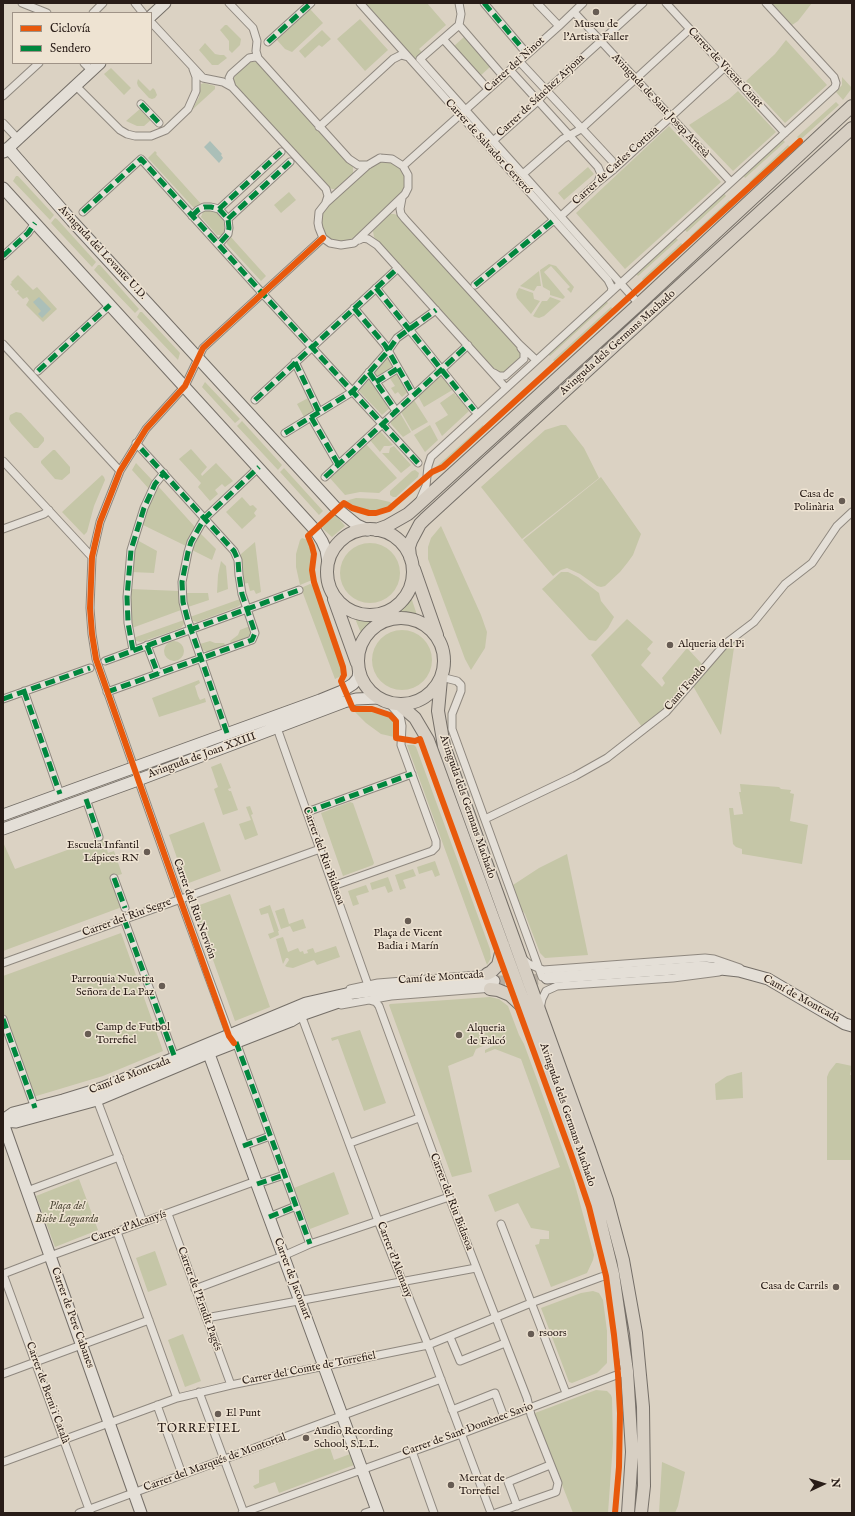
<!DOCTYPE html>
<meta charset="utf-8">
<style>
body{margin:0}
#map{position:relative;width:855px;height:1516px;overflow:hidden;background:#dbd2c3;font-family:"IM FELL English",serif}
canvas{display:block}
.frame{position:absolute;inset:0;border:4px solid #281c17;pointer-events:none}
.legend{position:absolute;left:12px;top:12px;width:140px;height:52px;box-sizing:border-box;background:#eee3d2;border:1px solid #9f9387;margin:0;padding:5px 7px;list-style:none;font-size:12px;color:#281c17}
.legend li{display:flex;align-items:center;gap:8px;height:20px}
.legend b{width:20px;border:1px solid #9f9387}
.north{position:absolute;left:803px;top:1464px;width:40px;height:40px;-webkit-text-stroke:3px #eee3d2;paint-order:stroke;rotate:86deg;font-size:11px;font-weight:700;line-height:16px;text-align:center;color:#281c17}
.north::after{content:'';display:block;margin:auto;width:14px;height:18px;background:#281c17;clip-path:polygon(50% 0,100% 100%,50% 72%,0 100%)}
</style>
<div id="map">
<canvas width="855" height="1516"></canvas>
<div class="frame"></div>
<ul class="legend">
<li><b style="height:5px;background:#e8590c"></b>Ciclovía</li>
<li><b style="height:5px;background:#00873e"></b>Sendero</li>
</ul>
<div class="north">N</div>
</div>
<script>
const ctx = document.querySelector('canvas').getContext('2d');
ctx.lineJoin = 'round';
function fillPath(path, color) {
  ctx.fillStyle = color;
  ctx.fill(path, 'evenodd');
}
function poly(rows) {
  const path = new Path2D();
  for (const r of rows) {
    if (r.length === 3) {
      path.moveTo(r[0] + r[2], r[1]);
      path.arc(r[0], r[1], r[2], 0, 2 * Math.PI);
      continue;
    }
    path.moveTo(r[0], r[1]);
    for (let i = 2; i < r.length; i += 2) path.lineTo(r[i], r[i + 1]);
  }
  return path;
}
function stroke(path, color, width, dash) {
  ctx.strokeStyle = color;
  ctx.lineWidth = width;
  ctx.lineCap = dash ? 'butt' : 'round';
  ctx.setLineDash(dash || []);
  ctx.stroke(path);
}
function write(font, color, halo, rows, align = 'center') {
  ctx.font = font + ' "IM FELL English",serif';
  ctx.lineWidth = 3;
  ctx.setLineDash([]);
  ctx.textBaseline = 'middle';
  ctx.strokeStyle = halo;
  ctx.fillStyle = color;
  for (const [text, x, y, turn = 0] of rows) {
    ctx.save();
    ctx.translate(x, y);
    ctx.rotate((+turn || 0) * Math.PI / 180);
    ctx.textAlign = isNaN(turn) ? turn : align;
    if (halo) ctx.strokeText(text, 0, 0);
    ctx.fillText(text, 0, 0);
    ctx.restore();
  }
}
fillPath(poly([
 [365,3,427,3,446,25,419,49,423,53,416,60],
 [772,3,812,3,798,21,792,25],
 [310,9,323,23,292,52,285,49,277,40],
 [360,19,388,50,365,71,337,39],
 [225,25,227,25,241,39,240,45,232,53,229,50,229,41,220,30],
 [322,30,331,39,322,47,319,45,305,58,299,51],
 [464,37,490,67,480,76,454,46],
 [786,40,827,85,785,123,746,81,775,54],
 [205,43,215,54,220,55,224,55,227,58,218,65,212,65,199,50],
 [250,62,255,62,258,63,264,70,353,167,353,175,337,189,332,189,328,187,234,84,233,81,235,76],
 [111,68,131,88,124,95,104,74],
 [842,77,852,88,843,100,836,92,842,85],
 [138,79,150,91,153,88,155,90,157,95,155,98,152,99,149,98,138,86,137,83],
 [204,83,215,86,215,89,192,110,199,97,201,84],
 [738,91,776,132,733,171,689,125,729,99],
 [836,102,839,105,800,140,797,137],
 [141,108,152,119,144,126,137,126,126,121],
 [669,126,721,182,625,269,576,213],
 [782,139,785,142,745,178,743,175],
 [788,145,791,148,751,184,749,182],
 [155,151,157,153,156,154,202,205,197,208,193,207,148,158],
 [382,161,389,161,401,167,406,179,404,190,355,237,345,242,332,241,326,236,322,230,321,220,323,213,327,206,371,166],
 [588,167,594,174,564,200,558,193],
 [16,176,18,176,54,215,50,220,13,181],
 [289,192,296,200,281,213,274,205],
 [724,193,726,196,687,232,684,229],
 [729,200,732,202,692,238,690,236],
 [206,210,216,211,223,219,225,230,222,235,217,235,201,217,203,212],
 [390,214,394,214,397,215,520,349,522,357,504,373,497,372,374,237,373,231],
 [55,218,57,219,96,262,92,267,51,223],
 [230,236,266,276,261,281,227,244,227,240],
 [675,237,678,240,638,276,636,274],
 [681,243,684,246,644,282,642,279],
 [549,264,556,266,574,287,571,293,567,289,570,287,551,266,544,272,565,297,563,299,550,295,550,291,543,287,540,270],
 [98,265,100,265,139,309,135,313,94,270],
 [539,271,541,286,537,286,534,291,520,286],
 [18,275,33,290,37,287,57,309,43,322,26,305,29,300,27,297,23,299,17,293,19,291,18,290,16,291,10,284,12,283,11,282],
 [519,288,533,293,534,299,540,301,531,314,517,298,516,294],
 [550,297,561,301,544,316,539,318,535,317,533,316,542,301,547,301],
 [606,301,608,303,550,356,548,354],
 [611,307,614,310,556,363,553,360],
 [140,312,142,312,180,353,178,360,137,317],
 [386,356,394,368,377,378,373,373,373,371],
 [397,372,409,391,402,397,398,392,395,394,391,388,395,386,389,377],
 [440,376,443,376,454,389,424,407,418,396],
 [370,379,385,402,391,407,382,415,359,391],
 [205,382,240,419,235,423,202,387],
 [454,393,456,396,458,395,469,411,442,436,435,423,448,415,440,403],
 [310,397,316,410,304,417,297,404],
 [414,400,428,422,412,431,401,412],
 [16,412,21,413,44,438,44,441,38,448,34,448,11,423,9,419,10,415],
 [400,413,411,432,403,437,391,424,391,421],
 [242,421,282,465,278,470,237,426],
 [430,425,438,440,425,452,414,435],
 [483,425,485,428,442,467,437,469,436,467],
 [561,425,566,425,584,448,599,478,522,539,481,487,545,430],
 [380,431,393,445,389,446,384,446,380,452,370,440],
 [366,444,397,478,379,493,360,492,345,495,329,477],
 [394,446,411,465,401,473,382,453,389,453,390,448],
 [191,449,207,467,201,474,202,476,216,463,233,481,225,487,222,484,215,490,218,494,210,501,198,487,201,483,179,459],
 [53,450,55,450,70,467,70,473,62,480,55,479,41,463,41,461],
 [136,463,153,481,149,489,132,470],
 [284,468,323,511,319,515,280,472],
 [415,470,419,473,418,477,396,497,393,497,390,495,390,491,412,471],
 [102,475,104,477,105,480,94,506,87,532,84,535,62,512],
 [601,477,641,534,633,555,628,562,620,572,605,586,601,587,597,586,580,574,567,568,561,570,553,576,523,540],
 [158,486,195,527,186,546,141,524],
 [242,497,250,506,253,505,257,509,254,513,256,516,242,529,226,512],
 [356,498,377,499,390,502,392,504,392,506,385,510,370,512,356,508,346,503,346,501,349,500],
 [335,514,345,526,332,537,321,527],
 [441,526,481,615,487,632,485,648,471,670,465,659,428,559,428,547,431,538],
 [200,533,216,549,212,560,192,550],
 [302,538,308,540,311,547,312,580,300,585,296,567,296,554,300,540],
 [137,540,157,551,154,573,131,572],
 [255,542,261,592,256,594,254,590,250,591,248,583,243,584,241,566,241,554],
 [370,573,30],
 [221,561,226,566,228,589,217,593,218,575],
 [561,572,568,572,578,577,599,593,601,601,614,617,608,628,596,641,589,640,542,589],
 [310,584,314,586,343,668,343,671,341,676,335,679,301,588],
 [130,589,179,591,181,610,132,628],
 [186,593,208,593,209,600,188,607],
 [408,598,412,600,416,612,416,615,397,615,386,617,372,626,364,634,361,633,356,621,357,617,370,618,385,616,397,610],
 [240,599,240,605,237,607,197,622,193,621,190,617],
 [627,619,653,642,647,649,651,653,641,665,662,687,665,683,662,678,687,648,702,664,665,709,642,727,591,655],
 [184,620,184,624,181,628,141,642,136,641,133,638],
 [250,626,252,633,250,636,231,644,230,641,238,635,240,630],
 [402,660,30],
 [174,651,10],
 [210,641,215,643,224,643,226,646,208,652,202,650,200,644],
 [735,641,721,735,693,686,727,645],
 [199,680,200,683,195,686,198,696,200,700,205,698,206,702,159,717,152,698],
 [358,709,372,710,391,717,395,723,394,737,381,734,366,723,355,712,355,710],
 [407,745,414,745,416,747,490,949,491,958,487,965],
 [221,763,231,788,228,789,229,791,231,791,238,810,223,815,214,789,218,787,211,767],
 [740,784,779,787,781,789,791,790,790,793,794,794,790,821,808,825,802,864,742,854,742,849,736,847,733,844,729,808,733,808,734,815,743,814,739,792,741,792],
 [350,802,353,803,374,863,373,865,343,876,321,813],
 [250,806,253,814,251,815,258,835,245,840,239,824,251,820,246,807],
 [204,822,221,871,186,884,169,835],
 [103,837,108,853,114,851,122,874,112,877,122,907,3,951,3,842,15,869],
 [567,854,588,955,545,958,540,953,525,914,521,909,513,885,539,868],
 [435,861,440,875,435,877,432,870,419,874,417,867],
 [413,869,416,876,403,880,406,888,400,890,395,875],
 [388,877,393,891,388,893,385,886,372,890,370,883],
 [366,885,369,892,356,896,359,904,353,906,348,891],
 [230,894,270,1007,235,1021,194,907],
 [270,905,279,931,278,931,279,935,270,939,268,934,274,932,268,913,261,915,259,909],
 [284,908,289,924,303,919,306,928,293,932,290,926,281,929,275,911],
 [121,933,163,1051,103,1076,33,1097,3,1013,3,976],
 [283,937,288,952,298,948,300,952,303,951,304,954,308,953,307,950,313,948,315,953,336,946,340,957,317,965,314,960,293,968,287,967,285,966,289,960,288,958,286,958,283,964,276,939],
 [490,997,499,999,508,1006,519,1035,524,1044,574,1181,594,1255,593,1260,587,1273,551,1287,535,1245,539,1244,540,1239,549,1239,549,1231,531,1228,518,1203,495,1212,488,1195,560,1167,521,1059,495,1049,485,1053,485,1050,493,1046,492,1042,476,1049,473,1056,448,1066,472,1172,452,1177,389,1005,390,1004],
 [360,1030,386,1103,364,1111,338,1039,332,1041,331,1038],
 [836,1063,838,1063,852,1066,850,1075,852,1075,852,1160,827,1160,827,1077,829,1072],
 [742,1072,743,1098,716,1100,715,1084,727,1076],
 [334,1172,349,1214,310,1229,294,1188],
 [79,1179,98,1230,55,1247,36,1196],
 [155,1251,167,1285,148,1292,136,1258],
 [593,1291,599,1293,603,1300,607,1331,607,1363,597,1373,572,1383,569,1382,541,1308,581,1293],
 [183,1334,201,1381,185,1387,168,1340],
 [596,1390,607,1391,611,1395,612,1398,613,1443,608,1513,573,1513,535,1415,535,1413],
 [329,1445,334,1460,350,1454,354,1465,279,1493,275,1482,255,1489,253,1486,259,1483,259,1470],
 [662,1462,685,1472,678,1506,675,1513,659,1513]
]), '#c5c6a7');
fillPath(poly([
 [210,141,222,154,221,155,223,158,219,163,204,147],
 [39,297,51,309,42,318,38,314,41,311,33,302]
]), '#abbfb8');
stroke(poly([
 [494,981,522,981,547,978]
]), '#b7aea1', 11, [11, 5.5]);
const street = poly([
 [22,3,47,13],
 [135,3,143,13],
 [229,3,253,28,257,41,256,51,258,58,349,159,358,165,368,165],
 [360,3,608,280,612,288,611,292],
 [459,3,461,14,459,25,420,59,639,304],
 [484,3,523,49],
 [537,3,559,26],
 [666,3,785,133],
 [574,12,731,182],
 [93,13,103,3],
 [151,22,203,78,223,82,232,87,326,189,328,196,326,202],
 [459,25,503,76],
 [443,39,488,89],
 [268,42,311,3],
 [519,61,612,161,613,164,613,170],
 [84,63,92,71],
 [510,70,598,167,601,174,598,182],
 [76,86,120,130,127,134,135,136,151,136,166,130,188,109,196,91,196,77,193,69],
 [232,87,229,78,231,74,249,58,255,57,258,58],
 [3,96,39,63],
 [141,104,159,123],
 [3,123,18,139],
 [319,127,393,59,401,55,408,57],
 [493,141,538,101,547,90,643,3],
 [380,158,392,159,403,166,408,175,408,188,405,194,354,243,341,245,330,243,323,238,319,228,318,223,319,212,326,203,368,165,380,158],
 [403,166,559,26,583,3],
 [523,174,563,139,581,129,690,29],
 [402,198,400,209,401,214,405,219,519,344,536,360],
 [219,209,281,152],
 [83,212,141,159,263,294,418,463],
 [192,216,198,210,204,207,211,207,219,209,228,219,229,228,228,234,219,244],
 [561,216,598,182,613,170,725,67],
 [228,219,290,162],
 [359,240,363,238,368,239,377,245,506,388],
 [3,256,28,233,35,223],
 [475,285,554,220],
 [376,288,474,410],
 [354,308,385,345,413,394],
 [3,344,120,471],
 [295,362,319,412],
 [38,371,110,305],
 [369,372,396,411],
 [494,373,499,376,505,376,524,359,524,352,521,348],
 [376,382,397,369],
 [255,400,398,268],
 [311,417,338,464],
 [285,433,352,392,388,351,397,338,436,310],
 [3,461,92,557],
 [325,477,468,345],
 [419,502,426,486,428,466,431,457,835,87,836,83,834,77,766,3],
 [3,529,44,514,49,510],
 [147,645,158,674],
 [133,650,128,623,127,597,131,550,144,508,155,484,164,473],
 [105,661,299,590],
 [441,677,457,681,461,685,461,691,452,714,452,729,542,977],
 [24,691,60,794],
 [107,692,252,640,255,633,242,594,239,575,238,560,234,551,136,443],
 [3,699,90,668],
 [277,728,368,985],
 [227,733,188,621,183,602,182,582,188,552,191,542,200,526,205,518,259,467],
 [86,799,99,837],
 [307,812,412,774],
 [485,819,575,776,607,758,666,712,725,644,754,622,785,584,812,563,837,526,852,512],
 [114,878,125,908],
 [333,886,432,851,436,847,436,841,401,745,402,726,400,716,389,703],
 [124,919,175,1058],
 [523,959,529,964,543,970,705,958,714,959,740,968],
 [3,963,320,849],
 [350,989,378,983,490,974],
 [369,1000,376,1002,379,1006,449,1197,527,1398,531,1415,558,1483,556,1492,496,1513],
 [341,1005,391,996,493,988],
 [540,1009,542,999,546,991,557,986,673,978,719,972],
 [300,1012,378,1221,428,1345,491,1513],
 [3,1019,35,1108],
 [231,1038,180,899,96,659,92,634,90,608,92,557,100,522,120,471,146,429,185,386,203,348,323,238],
 [236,1042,310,1244],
 [97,1100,143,1222],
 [350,1143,419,1118],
 [243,1146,270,1136],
 [257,1184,284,1175],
 [27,1191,119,1157],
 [168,1214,231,1385],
 [269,1217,296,1206],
 [501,1224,566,1393],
 [117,1232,177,1398],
 [3,1274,50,1256,256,1181],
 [3,1274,90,1512],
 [195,1289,283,1256,310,1244,449,1197],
 [206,1318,476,1268],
 [450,1337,460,1361,505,1343],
 [3,1374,149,1320],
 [199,1392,244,1513],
 [157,1405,182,1474],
 [452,1410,495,1393,504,1417],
 [412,1451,434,1513],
 [3,1462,177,1398,231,1385,428,1345,531,1303,601,1277,613,1274],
 [517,1506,508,1482,550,1465],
 [79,1513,441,1379],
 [242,1513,461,1434,627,1371],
 [365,1513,377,1509]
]);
const secondary = poly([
 [151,16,165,3],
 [8,148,72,221,335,507,357,525,368,530],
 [4,152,100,63],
 [3,188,315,530,322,541,326,550,328,562],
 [3,815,320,700,342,691,353,684,358,678,359,670],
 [3,829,138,780,344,702,356,699,379,698],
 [547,978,702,967,739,971,768,979,819,1009,845,1024,852,1026],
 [206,1046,378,1513],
 [3,1120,13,1113,63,1100,102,1088,306,1003,346,994,387,989,494,981],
 [3,1121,16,1122,97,1100,209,1053,291,1021,301,1015,347,999],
 [3,1123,141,1513]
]);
const primary = poly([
 [370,572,43],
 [376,530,387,526,408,514,416,507,639,304,852,106],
 [410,557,409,547,411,541,420,524,425,519,852,128],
 [414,569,437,635],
 [334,599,357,663],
 [401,661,43],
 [441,679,438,711,444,746,589,1148,607,1200,623,1260,636,1333,643,1407,644,1486,641,1513],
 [399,704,415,718,428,740,578,1151,596,1204,613,1274,627,1371,632,1452,628,1513],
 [487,974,491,972,498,965,503,945],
 [490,989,498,990,510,995,524,1008]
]);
stroke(street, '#8f887f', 9);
stroke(secondary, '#756f68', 13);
stroke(primary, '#756f68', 14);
stroke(street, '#e4dfd7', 7);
stroke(secondary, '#e4dfd7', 11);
stroke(primary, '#d7cfc3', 12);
stroke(poly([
 [484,3,523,49],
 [268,42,311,3],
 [141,104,159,123],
 [219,209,281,152],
 [83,212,141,159,263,294,418,463],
 [192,216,198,210,204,207,211,207,219,209,228,219,229,228,228,234,219,244],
 [228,219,290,162],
 [3,256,28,233,35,223],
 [475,285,554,220],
 [376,288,474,410],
 [354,308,385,345,413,394],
 [295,362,319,412],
 [38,371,110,305],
 [369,372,396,411],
 [376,382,397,369],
 [255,400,398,268],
 [311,417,338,464],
 [285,433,352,392,388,351,397,338,436,310],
 [325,477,468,345],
 [147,645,158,674],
 [133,650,128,623,127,597,131,550,144,508,155,484,164,473],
 [105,661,299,590],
 [24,691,60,794],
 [107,692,252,640,255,633,242,594,239,575,238,560,234,551,136,443],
 [3,699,90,668],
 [227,733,188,621,183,602,182,582,188,552,191,542,200,526,205,518,259,467],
 [86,799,99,837],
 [307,812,412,774],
 [114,878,125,908],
 [124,919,175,1058],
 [3,1019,35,1108],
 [236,1042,310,1244],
 [243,1146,270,1136],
 [257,1184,284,1175],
 [269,1217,296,1206]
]), '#00873e', 5, [10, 5]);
stroke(poly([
 [234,1043,229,1036,180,899,96,659,92,634,90,608,92,557,100,522,120,471,146,429,185,386,203,348,323,238],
 [615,1513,619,1467,620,1413,618,1374,614,1335,606,1276,589,1207,571,1154,420,739,415,741,396,738,396,721,390,715,372,709,353,709,341,681,344,675,343,667,314,582,312,570,314,554,312,546,308,536,344,503,352,508,369,513,376,513,389,509,432,472,443,467,800,141]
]), '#e8590c', 6);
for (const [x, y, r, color] of [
 [596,12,4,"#675c53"],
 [842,501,4,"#675c53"],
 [670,645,4,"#675c53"],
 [147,852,4,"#675c53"],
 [408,921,4,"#675c53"],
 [162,986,4,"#675c53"],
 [88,1034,4,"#675c53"],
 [459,1035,4,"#675c53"],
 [836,1287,4,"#675c53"],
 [531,1334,4,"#675c53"],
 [218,1414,4,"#675c53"],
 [306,1438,4,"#675c53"],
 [451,1485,4,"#675c53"]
]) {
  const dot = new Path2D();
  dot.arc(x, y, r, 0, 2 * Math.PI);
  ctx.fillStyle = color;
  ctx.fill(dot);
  stroke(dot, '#eee3d2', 1.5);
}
write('11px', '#281c17', '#eee3d2', [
 ["Museu de",596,25,"center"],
 ["l'Artista Faller",596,38,"center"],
 ["Casa de",834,495,"right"],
 ["Polinària",834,508,"right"],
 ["Alqueria del Pi",678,645],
 ["Escuela Infantil",139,846,"right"],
 ["Lápices RN",139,859,"right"],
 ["Plaça de Vicent",408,934,"center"],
 ["Badia i Marín",408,947,"center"],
 ["Parroquia Nuestra",154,980,"right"],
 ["Señora de La Paz",154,993,"right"],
 ["Camp de Futbol",96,1028],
 ["Torrefiel",96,1041],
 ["Alqueria",467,1029],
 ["de Falcó",467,1042],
 ["Casa de Carrils",828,1287,"right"],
 ["rsoors",539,1334],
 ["El Punt",226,1414],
 ["Audio Recording",314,1432],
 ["School, S.L.L.",314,1445],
 ["Mercat de",459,1479],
 ["Torrefiel",459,1492]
], 'left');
write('11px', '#281c17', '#eee3d2', [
 ["Carrer del Ninot",515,65,-42],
 ["Carrer de Vicent Canet",725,68,47],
 ["Carrer de Sánchez Arjona",541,96,-43],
 ["Avinguda de Sant Josep Artesà",660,106,47],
 ["Carrer de Salvador Cerveró",488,147,48],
 ["Carrer de Carles Cortina",616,166,-42],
 ["Avinguda del Levante U.D.",102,253,47],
 ["Avinguda dels Germans Machado",618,343,-42],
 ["Camí Fondo",686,688,-49],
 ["Avinguda de Joan XXIII",202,756,-20],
 ["Avinguda dels Germans Machado",467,807,71],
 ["Carrer del Riu Bidasoa",323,856,70],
 ["Carrer del Riu Nervión",194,909,70],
 ["Carrer del Riu Segre",127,918,-20],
 ["Camí de Montcada",441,978,-4],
 ["Camí de Montcada",801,999,29],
 ["Camí de Montcada",130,1076,-21],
 ["Avinguda dels Germans Machado",567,1115,71],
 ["Carrer del Riu Bidasoa",451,1202,69],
 ["Carrer d'Alcanyís",129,1227,-19],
 ["Carrer d'Alemany",394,1260,69],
 ["Carrer de Jacomart",292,1279,69],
 ["Carrer de l'Erudit Pagés",199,1299,70],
 ["Carrer de Pere Cabanes",72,1318,70],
 ["Carrer del Comte de Torrefiel",309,1369,-11],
 ["Carrer de Berni i Català",47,1393,70],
 ["Carrer de Sant Domènec Savio",468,1430,-20],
 ["Carrer del Marqués de Montortal",215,1463,-20]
]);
write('italic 11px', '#524c3b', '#eee3d2', [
 ["Plaça del",67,1207],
 ["Bisbe Laguarda",67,1220]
]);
ctx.letterSpacing = '1px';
write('12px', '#281c17', '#eee3d2', [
 ["TORREFIEL",199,1430]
]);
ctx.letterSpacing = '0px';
</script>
